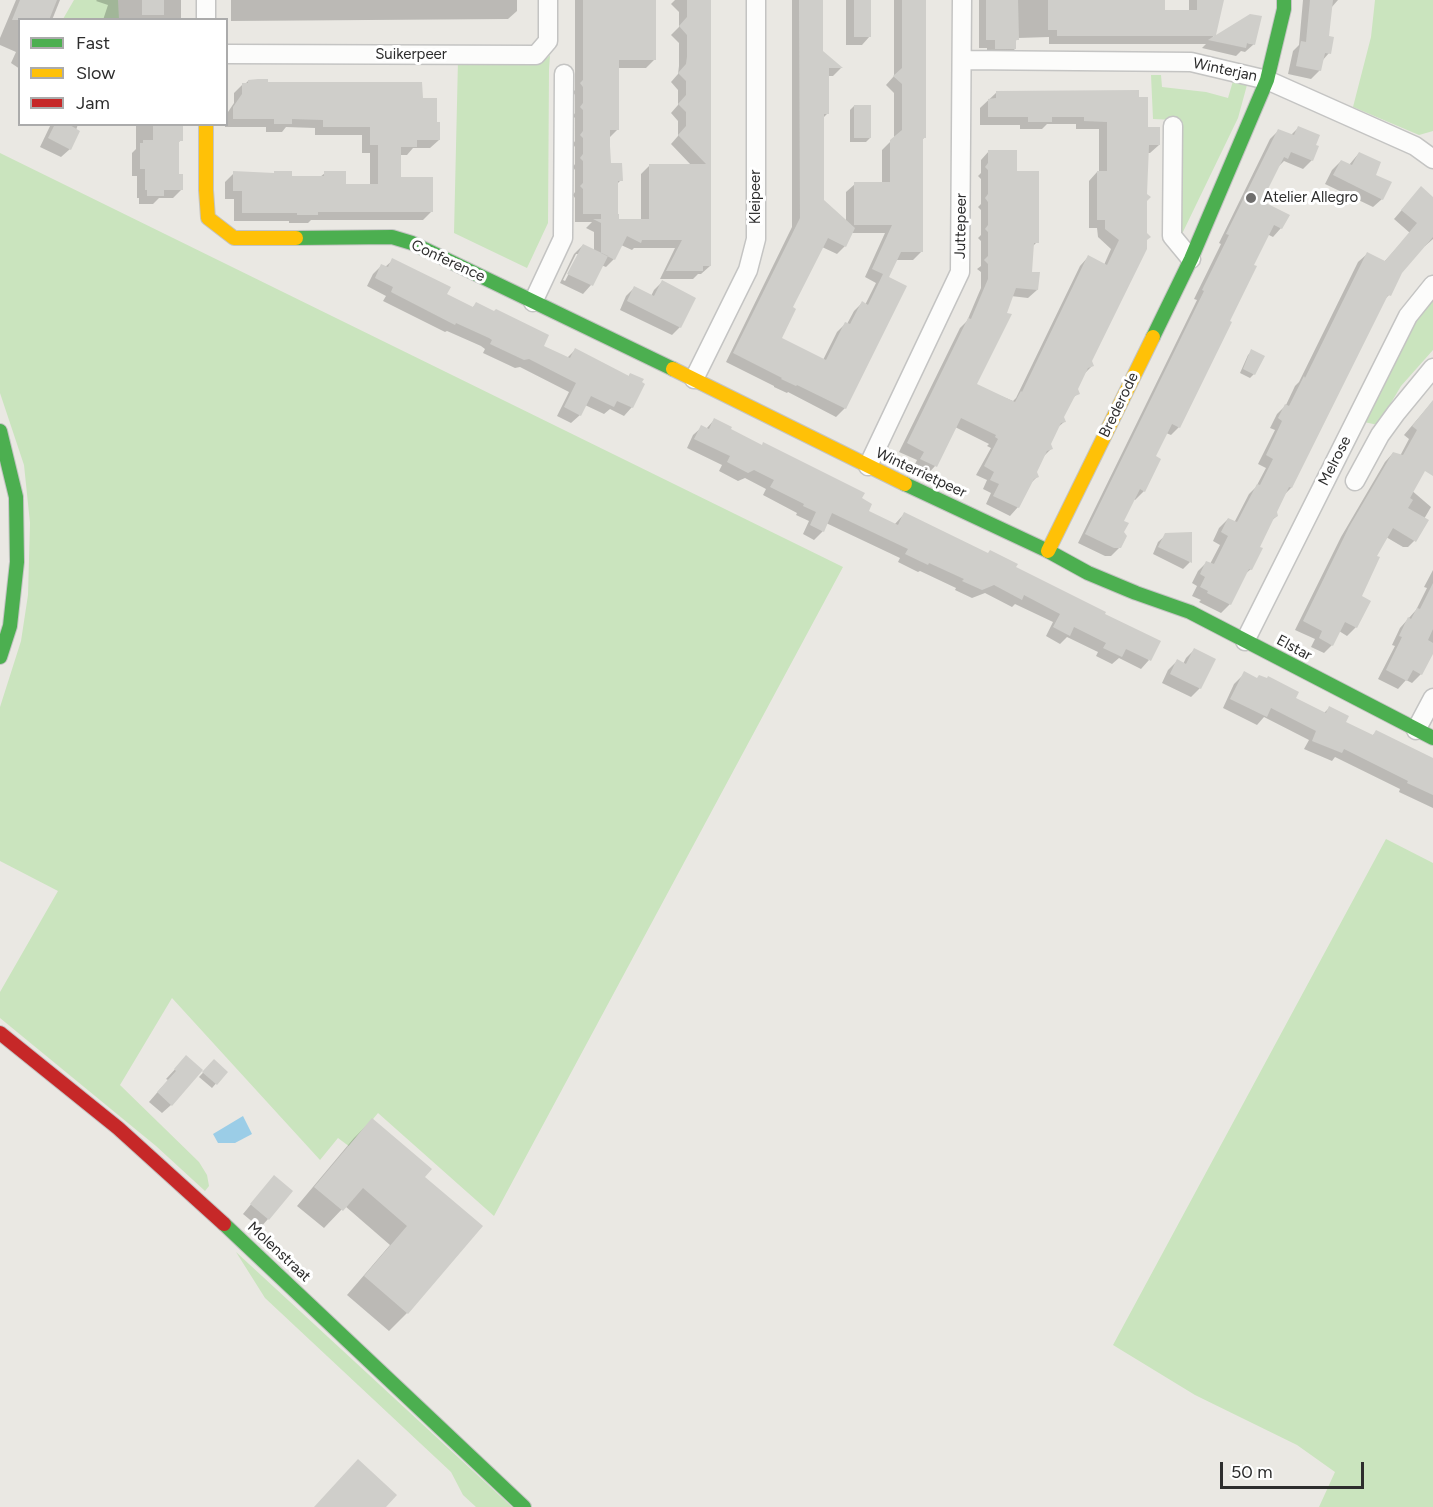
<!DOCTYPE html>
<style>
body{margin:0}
#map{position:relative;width:1433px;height:1507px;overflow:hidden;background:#eae8e3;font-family:Figtree,sans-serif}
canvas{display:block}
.legend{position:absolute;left:18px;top:18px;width:210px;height:108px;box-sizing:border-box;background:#fff;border:2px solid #ababab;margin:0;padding:8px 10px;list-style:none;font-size:18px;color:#2d2d2d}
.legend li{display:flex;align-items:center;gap:12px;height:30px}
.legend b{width:30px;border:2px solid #ababab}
.scale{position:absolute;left:1220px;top:1462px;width:144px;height:27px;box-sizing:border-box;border:3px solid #2d2d2d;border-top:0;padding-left:8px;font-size:18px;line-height:21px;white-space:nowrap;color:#2d2d2d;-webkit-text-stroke:4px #fff;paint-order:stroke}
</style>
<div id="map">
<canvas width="1433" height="1507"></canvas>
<ul class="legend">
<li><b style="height:8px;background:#4caf50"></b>Fast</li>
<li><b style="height:8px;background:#ffc107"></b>Slow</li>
<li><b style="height:8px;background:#c62828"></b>Jam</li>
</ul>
<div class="scale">50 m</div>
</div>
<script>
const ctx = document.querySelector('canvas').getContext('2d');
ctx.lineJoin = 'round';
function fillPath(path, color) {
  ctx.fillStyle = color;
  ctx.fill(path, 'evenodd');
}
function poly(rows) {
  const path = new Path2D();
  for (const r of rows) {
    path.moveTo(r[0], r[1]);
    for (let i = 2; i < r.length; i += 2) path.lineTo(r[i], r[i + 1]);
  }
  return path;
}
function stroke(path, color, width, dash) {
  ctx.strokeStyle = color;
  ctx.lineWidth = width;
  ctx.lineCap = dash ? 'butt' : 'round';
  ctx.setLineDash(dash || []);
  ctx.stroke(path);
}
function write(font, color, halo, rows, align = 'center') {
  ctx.font = font + ' Figtree,sans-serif';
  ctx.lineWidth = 6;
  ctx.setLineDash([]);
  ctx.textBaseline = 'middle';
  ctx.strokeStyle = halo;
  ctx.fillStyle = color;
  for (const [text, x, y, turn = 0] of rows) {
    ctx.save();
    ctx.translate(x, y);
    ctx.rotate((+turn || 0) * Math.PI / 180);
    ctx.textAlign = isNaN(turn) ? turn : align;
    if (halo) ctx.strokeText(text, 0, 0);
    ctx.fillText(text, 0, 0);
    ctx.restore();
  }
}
fillPath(poly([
 [74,0,118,0,119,19,63,19],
 [1375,0,1433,0,1433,131,1419,135,1353,107,1371,37],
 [550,55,549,69,548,223,527,268,454,233,458,60,542,60,547,58],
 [1151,75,1161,75,1162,87,1206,92,1228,98,1233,81,1247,85,1238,118,1181,236,1175,120,1153,119],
 [0,153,843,567,494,1216,378,1113,350,1147,338,1138,320,1160,172,998,120,1085,199,1162,207,1175,209,1186,205,1191,156,1146,0,1018,0,992,58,891,0,861,0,707,21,641,28,595,30,523,24,465,0,393],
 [1433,296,1433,350,1401,386,1378,425,1364,422,1411,326],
 [1386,839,1433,863,1433,1507,1319,1507,1335,1472,1297,1445,1195,1395,1113,1345],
 [236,1252,512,1507,476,1507,463,1495,451,1472,265,1298]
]), '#cae4be');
fillPath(poly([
 [243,1116,252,1134,235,1143,218,1143,213,1134]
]), '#9bcde7');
fillPath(poly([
 [16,0,60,0,52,20,20,20,20,69,11,63,16,52,0,45,0,38],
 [97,0,181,0,181,20,103,20,108,5,96,1],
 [231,0,517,0,517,11,508,19,231,21],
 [575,0,654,0,654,60,646,68,617,68,618,129,609,138,609,164,621,180,616,185,618,221,641,221,641,174,650,165,691,165,671,144,678,136,678,121,671,113,678,105,678,90,671,82,678,74,679,66,679,43,671,35,679,27,679,12,671,4,675,0,709,0,710,266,701,274,698,274,693,279,660,279,675,248,634,248,632,250,621,245,614,259,606,267,601,265,591,285,583,294,560,283,574,254,583,245,594,251,594,232,586,228,592,222,575,222,575,198,573,195,575,192,575,170,573,167,575,164,575,147,573,144,575,141,575,118,573,116,575,113,575,95,573,92,575,90],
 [576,254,579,254,565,281,563,280],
 [792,0,822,0,822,52,841,68,833,76,827,76,827,114,823,118,823,200,846,222,846,192,855,184,882,184,882,150,894,138,894,93,886,85,894,76,894,0,924,0,924,138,921,141,922,251,913,260,895,260,887,277,845,408,836,417,788,392,787,393,774,387,774,386,726,362,792,227],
 [851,233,885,233,865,277,876,283,865,305,862,303,854,311,847,324,845,324,837,332,823,360,780,339,790,308,822,247,837,254,845,246],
 [846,0,870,0,870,36,862,45,846,45],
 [979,0,1163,0,1163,11,1189,11,1189,0,1222,0,1213,38,1254,44,1245,52,1241,51,1236,56,1202,48,1206,44,1049,44,1049,37,1018,38,1015,42,1015,49,1006,57,987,57,987,48,979,48],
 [1303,0,1338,0,1331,8,1328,37,1329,53,1322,61,1320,70,1311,79,1288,74,1293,51,1299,45],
 [248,81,421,100,436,124,439,140,430,148,413,148,407,155,399,155,399,178,431,212,423,220,311,220,308,223,289,223,289,221,234,221,234,199,225,199,225,182,234,173,290,177,320,177,325,173,345,185,370,185,370,153,362,153,362,135,315,135,315,128,286,127,282,132,266,132,266,127,225,127,225,124,226,124,226,115,234,103,234,93,243,84,245,84],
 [997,92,1138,98,1147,129,1159,145,1150,153,1147,153,1146,240,1090,361,1092,366,1083,375,1076,389,1078,393,1070,401,1063,416,1064,422,1056,429,1049,444,1051,449,1043,457,1035,472,1037,477,1029,485,1018,507,1010,516,986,504,991,493,983,489,987,480,976,475,991,448,987,446,989,444,955,427,935,466,927,475,913,468,917,460,899,452,960,328,967,321,981,288,981,272,977,269,981,266,981,241,978,238,981,235,981,210,978,207,981,204,981,179,978,176,981,173,981,160,989,151,1016,173,1037,242,1032,247,1031,273,1037,290,1028,298,1011,296,975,385,1013,401,1016,398,1080,266,1088,257,1104,265,1111,249,1098,237,1097,228,1089,228,1089,181,1097,172,1099,172,1099,129,1076,129,1076,124,1047,124,1042,129,1020,129,1020,125,980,125,980,108],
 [854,106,870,138,866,142,850,142,850,110],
 [51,124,78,124,70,149,61,157,40,147],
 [136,124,181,124,181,140,177,144,178,175,182,189,173,198,159,198,153,204,139,204,139,198,137,198,137,176,132,176,132,153,136,149],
 [1298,128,1312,160,1303,169,1284,161,1278,167,1260,202,1281,228,1273,237,1267,234,1179,427,1171,435,1166,433,1154,457,1144,491,1135,500,1133,499,1122,522,1123,532,1120,547,1111,556,1105,556,1078,543,1197,300,1194,299,1221,244,1219,243,1270,139,1278,131,1290,136],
 [1359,153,1374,175,1382,199,1373,207,1325,184,1332,170,1341,161,1349,165],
 [1413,197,1433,199,1433,239,1425,246,1424,245,1401,272,1389,295,1384,300,1291,488,1284,495,1275,512,1277,516,1270,522,1258,548,1251,569,1244,575,1230,604,1221,613,1199,602,1201,600,1192,596,1197,586,1192,583,1198,571,1207,562,1210,564,1220,545,1213,541,1219,528,1228,519,1234,523,1249,494,1256,487,1266,468,1258,464,1275,430,1270,428,1277,414,1286,405,1295,386,1299,382,1358,262,1367,254,1384,262,1410,233,1394,219],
 [393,260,445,295,472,308,476,304,542,346,567,358,575,350,628,377,630,374,632,407,624,416,610,409,604,414,585,405,580,415,571,423,557,416,569,392,520,367,515,368,483,353,485,349,481,346,447,331,445,332,383,301,386,296,367,286,373,274,382,265,385,267],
 [662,282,680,327,672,335,620,310,626,296,634,288,651,296,654,290],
 [1252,351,1254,374,1250,378,1240,373,1248,355],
 [1433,401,1433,460,1410,489,1431,507,1424,519,1417,538,1408,547,1403,547,1386,537,1374,556,1360,597,1356,627,1347,636,1339,631,1332,645,1324,653,1311,647,1315,639,1295,630,1341,537,1385,462,1393,453,1400,456,1409,439,1404,435],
 [714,420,729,430,860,499,867,512,894,525,904,514,1014,568,1103,615,1149,660,1141,669,1119,658,1112,664,1096,656,1098,652,1067,637,1060,644,1046,636,1053,622,1015,604,1012,607,985,593,972,598,955,590,956,588,920,571,918,572,898,562,900,558,826,523,823,531,814,540,803,534,809,521,796,515,797,513,763,495,766,489,745,478,738,481,719,471,722,465,687,448,693,435,702,427,706,429],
 [1166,535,1190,562,1183,569,1153,554,1158,542],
 [1433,570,1433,650,1421,674,1412,683,1406,680,1398,689,1378,679,1395,646,1392,645,1400,628,1416,610,1427,588,1424,587],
 [1194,650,1200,688,1191,697,1162,683,1168,670,1177,661,1183,664,1186,658],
 [1243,675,1324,713,1329,708,1344,723,1372,736,1376,732,1433,760,1433,808,1399,792,1400,789,1335,757,1332,761,1304,749,1309,740,1264,717,1257,725,1223,708,1234,684],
 [214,1061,226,1072,212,1088,199,1077],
 [178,1066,171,1105,162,1113,149,1102,168,1080,166,1079],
 [372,1120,423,1177,407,1313,389,1331,347,1295,390,1245,345,1206,324,1228,297,1206,354,1138],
 [266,1186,268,1219,260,1228,243,1214]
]), '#0003');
fillPath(poly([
 [20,0,57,0,49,20,12,20],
 [142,0,164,0,164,15,142,15],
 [583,0,656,0,656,60,619,60,619,130,610,130,610,146,611,163,622,163,623,181,618,181,618,214,619,214,619,219,649,219,649,164,706,164,678,135,686,126,686,112,678,104,686,95,686,81,678,73,686,64,687,57,687,35,679,26,687,17,687,0,711,0,711,266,703,266,703,271,666,271,682,240,642,240,641,243,627,236,615,260,601,253,601,223,593,219,601,219,601,214,583,214,583,189,580,186,583,183,583,161,580,158,583,154,583,138,580,135,583,131,583,110,580,107,583,103,583,87,580,83,583,80],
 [799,0,823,0,823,51,843,68,829,68,829,114,824,114,824,200,855,228,846,247,828,238,793,307,796,309,782,338,826,360,845,322,850,324,862,301,868,305,883,274,872,269,892,225,854,225,854,182,890,182,890,140,902,130,902,84,893,76,902,68,902,0,926,0,926,138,923,138,923,252,901,252,889,277,907,286,846,409,797,385,796,386,781,379,782,378,733,353,800,218],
 [854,0,871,0,871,37,854,37],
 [986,0,1018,0,1019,40,1016,40,1016,49,995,49,995,40,986,40],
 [1048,0,1165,0,1165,10,1197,10,1197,0,1224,0,1216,35,1250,14,1262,16,1255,45,1247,43,1246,48,1208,40,1214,36,1057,36,1057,30,1048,30],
 [1310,0,1333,0,1329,36,1334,37,1331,54,1325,53,1321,71,1296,66,1301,41,1306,42],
 [258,79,268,79,268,82,422,82,423,98,437,98,437,122,440,122,440,140,417,140,417,147,401,147,401,177,433,177,433,212,318,212,318,215,297,215,297,213,242,213,242,191,233,191,233,171,274,173,274,171,292,171,292,176,324,176,324,171,346,171,346,184,378,184,378,145,370,145,370,127,323,127,323,120,292,119,292,124,274,124,274,119,233,119,233,107,242,94,242,83,248,83,248,80],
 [1139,90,1139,97,1148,97,1148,127,1160,127,1160,145,1149,145,1147,194,1151,197,1147,201,1147,233,1151,237,1147,240,1147,249,1092,361,1094,366,1088,368,1078,389,1080,394,1075,396,1064,417,1066,422,1061,423,1051,444,1053,449,1047,451,1037,472,1039,477,1034,479,1019,508,993,496,999,484,990,480,994,472,984,466,998,439,995,437,996,435,961,418,937,467,920,459,924,452,907,443,968,318,971,319,988,279,988,264,984,260,988,256,988,232,985,229,988,225,988,202,985,198,988,194,988,170,985,167,988,163,988,150,1017,150,1017,171,1039,171,1039,243,1034,243,1032,272,1040,272,1038,290,1016,288,1007,313,1012,314,977,384,1015,402,1021,391,1022,392,1088,255,1107,265,1119,240,1105,229,1105,220,1097,220,1097,171,1107,171,1107,122,1084,121,1084,117,1052,117,1052,122,1028,122,1028,117,988,117,988,99,996,98,996,91],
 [854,105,871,105,871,138,854,138],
 [55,124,68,124,80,131,71,150,48,138],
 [153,124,183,124,183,141,179,141,179,174,183,174,183,190,164,190,164,196,147,196,147,190,145,190,145,169,140,169,140,143,143,143,143,140,153,140],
 [1298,126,1320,135,1316,145,1319,146,1313,161,1291,152,1288,159,1284,157,1262,201,1290,215,1282,229,1274,225,1254,265,1257,266,1230,321,1232,322,1180,428,1172,424,1156,456,1161,459,1145,492,1140,489,1124,521,1129,523,1124,532,1127,536,1121,548,1114,548,1085,534,1204,291,1202,290,1229,235,1226,234,1278,129,1294,135],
 [1359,152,1381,162,1376,175,1392,182,1383,200,1333,175,1341,160,1352,165],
 [1421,186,1433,197,1433,237,1402,273,1391,296,1388,295,1292,488,1289,487,1277,512,1278,516,1274,518,1260,547,1263,548,1252,570,1249,569,1231,605,1207,593,1208,591,1200,587,1205,577,1200,574,1206,561,1214,564,1228,536,1221,532,1228,518,1237,522,1257,484,1260,485,1273,459,1266,455,1282,421,1278,418,1285,404,1289,406,1304,376,1305,378,1367,252,1385,261,1417,223,1401,210],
 [583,244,608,256,593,286,567,274],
 [392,258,451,287,447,294,473,307,476,302,494,311,496,309,549,335,544,346,570,358,575,348,629,376,630,373,644,379,642,382,645,384,633,408,617,401,614,407,591,396,581,416,564,407,576,383,529,359,524,360,490,344,492,340,489,338,456,323,455,325,391,292,393,287,375,278,381,264,388,267],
 [662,280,696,298,681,328,627,301,634,286,654,296],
 [1251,349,1265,356,1255,375,1243,369],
 [1433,400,1433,476,1425,471,1410,498,1413,500,1408,508,1429,520,1416,542,1393,528,1377,556,1380,557,1362,596,1371,601,1357,628,1345,622,1333,646,1319,638,1322,631,1303,621,1349,527,1393,452,1403,455,1417,430,1412,426],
 [714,418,732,427,731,429,762,445,763,442,865,493,862,498,872,504,869,511,898,525,904,512,988,553,990,550,1018,564,1016,567,1106,612,1105,614,1161,641,1151,661,1126,649,1122,657,1103,648,1106,643,1074,627,1070,636,1053,627,1060,614,1024,595,1022,600,994,585,982,590,962,581,964,579,929,563,928,565,905,554,908,549,832,513,824,532,810,525,816,512,803,506,804,504,770,487,774,480,754,470,748,473,727,462,730,456,694,439,701,425,709,429],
 [1192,532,1192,563,1158,547,1165,533],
 [1433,583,1433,629,1428,640,1433,643,1433,654,1422,675,1413,670,1407,681,1386,670,1402,637,1399,636,1408,617,1411,619,1417,608,1420,609],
 [1194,648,1216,659,1201,689,1170,674,1177,659,1186,664],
 [1244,671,1257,678,1259,675,1267,678,1268,676,1299,692,1296,698,1326,713,1329,706,1349,716,1346,722,1373,735,1376,730,1433,758,1433,795,1407,783,1408,781,1344,749,1342,753,1312,741,1316,731,1271,708,1267,717,1230,699],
 [186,1055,203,1070,172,1106,157,1092,176,1071,174,1069],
 [214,1059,228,1072,217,1085,202,1072],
 [372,1118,432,1169,425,1177,483,1226,408,1314,364,1276,407,1226,363,1188,343,1211,314,1187],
 [274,1175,293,1191,269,1220,250,1204],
 [358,1459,397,1495,386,1507,314,1507]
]), '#cfceca');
const street = poly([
 [206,20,206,0],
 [226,54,536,55,548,41,548,0],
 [962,60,1191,62,1267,80,1415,146,1433,159],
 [1173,126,1172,236,1191,259],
 [533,302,563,238,564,74],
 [694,379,748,270,756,239,756,0],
 [868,466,960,272,962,0],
 [1355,481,1380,435,1396,413,1433,368],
 [1245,641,1408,316,1433,285],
 [1416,730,1433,698]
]);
const fast = poly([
 [296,238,392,237,412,243,673,369],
 [1153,337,1191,259,1267,80,1284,9,1284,0],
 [0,431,16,497,17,562,10,626,0,657],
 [905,484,1048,551,1088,573,1136,593,1190,612,1433,738],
 [224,1224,524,1507]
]);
const slow = poly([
 [206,124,206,190,208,218,234,238,296,238],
 [673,369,905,484],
 [1048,551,1153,337]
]);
const jam = poly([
 [0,1033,118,1128,224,1224]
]);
stroke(street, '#c4c4c3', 21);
stroke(fast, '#c4c4c3', 16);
stroke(slow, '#c4c4c3', 16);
stroke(jam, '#c4c4c3', 16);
stroke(street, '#fcfcfb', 18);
stroke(fast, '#4caf50', 14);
stroke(slow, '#ffc107', 14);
stroke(jam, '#c62828', 14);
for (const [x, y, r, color] of [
 [1251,198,6,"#6f6e6d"]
]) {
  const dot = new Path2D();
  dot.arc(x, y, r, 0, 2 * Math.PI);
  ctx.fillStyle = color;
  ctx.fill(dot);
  stroke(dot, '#fff', 2);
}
write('15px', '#2d2d2d', '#fff', [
 ["Suikerpeer",411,55],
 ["Winterjan",1225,70,12],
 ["Kleipeer",756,197,-90],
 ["Juttepeer",961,226,-89],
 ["Conference",448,261,25],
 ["Brederode",1119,405,-64],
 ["Melrose",1335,461,-63],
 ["Winterrietpeer",921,473,25],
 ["Elstar",1294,648,28],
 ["Molenstraat",279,1252,43]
]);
write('15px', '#2d2d2d', '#fff', [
 ["Atelier Allegro",1263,198]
], 'left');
</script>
